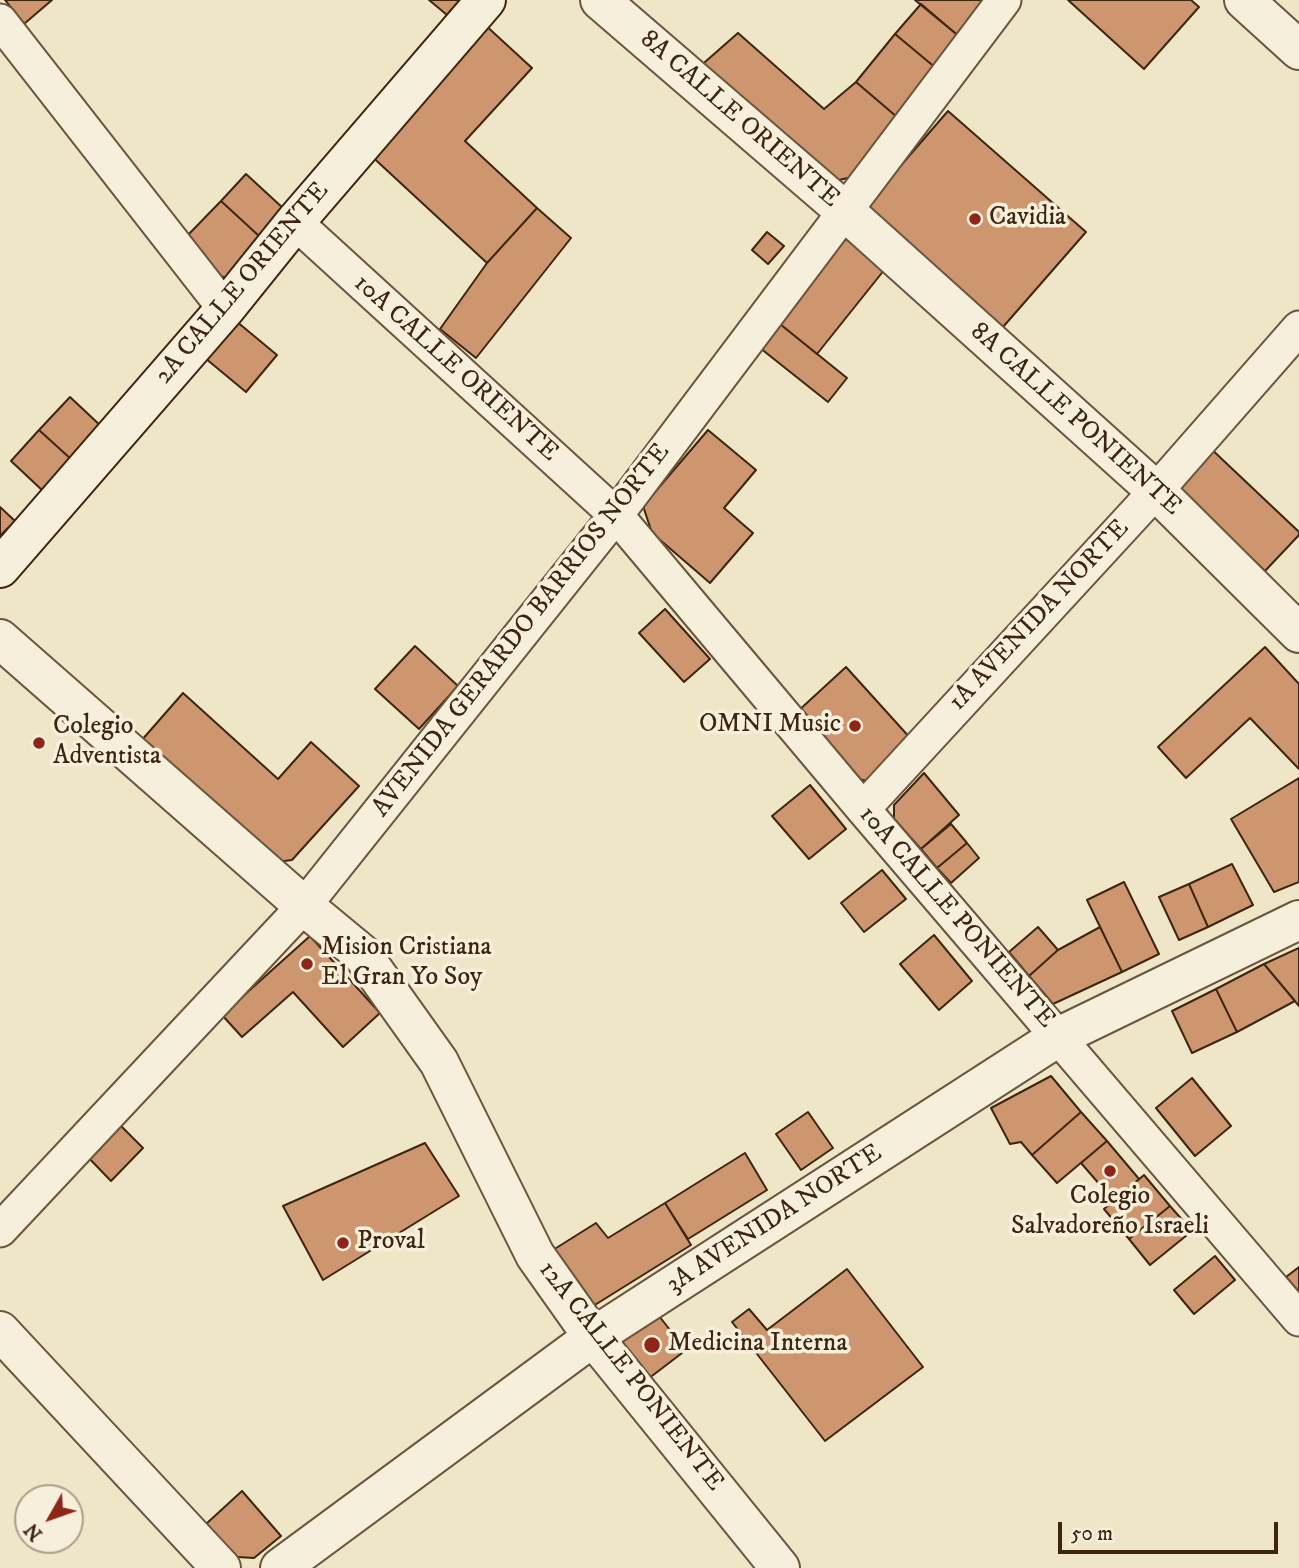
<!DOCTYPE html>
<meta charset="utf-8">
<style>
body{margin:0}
#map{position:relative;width:1299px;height:1568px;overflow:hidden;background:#efe6c8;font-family:"IM FELL DW Pica",serif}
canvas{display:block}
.north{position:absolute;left:14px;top:1484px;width:70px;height:70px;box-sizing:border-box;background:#f5efdb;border:2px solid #ab9e8a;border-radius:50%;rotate:230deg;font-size:19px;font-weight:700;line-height:28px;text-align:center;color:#3d2510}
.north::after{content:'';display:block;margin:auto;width:24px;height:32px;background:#8f2418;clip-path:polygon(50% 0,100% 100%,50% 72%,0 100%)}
.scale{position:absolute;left:1058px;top:1522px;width:220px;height:32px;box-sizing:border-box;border:4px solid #3d2510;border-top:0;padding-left:9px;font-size:21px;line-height:24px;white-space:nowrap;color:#3d2510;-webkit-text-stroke:5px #f5efdb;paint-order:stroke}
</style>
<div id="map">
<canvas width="1299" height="1568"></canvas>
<div class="north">N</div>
<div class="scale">50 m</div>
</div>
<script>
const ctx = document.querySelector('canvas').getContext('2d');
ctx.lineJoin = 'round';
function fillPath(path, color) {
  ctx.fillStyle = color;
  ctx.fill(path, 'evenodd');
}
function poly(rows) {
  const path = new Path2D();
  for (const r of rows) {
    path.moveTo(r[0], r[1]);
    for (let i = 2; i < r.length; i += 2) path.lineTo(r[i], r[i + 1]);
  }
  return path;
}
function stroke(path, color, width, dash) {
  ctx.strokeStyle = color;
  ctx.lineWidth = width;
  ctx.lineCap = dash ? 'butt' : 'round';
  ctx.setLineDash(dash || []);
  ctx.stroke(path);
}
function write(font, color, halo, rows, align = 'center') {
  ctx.font = font + ' "IM FELL DW Pica",serif';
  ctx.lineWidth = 7;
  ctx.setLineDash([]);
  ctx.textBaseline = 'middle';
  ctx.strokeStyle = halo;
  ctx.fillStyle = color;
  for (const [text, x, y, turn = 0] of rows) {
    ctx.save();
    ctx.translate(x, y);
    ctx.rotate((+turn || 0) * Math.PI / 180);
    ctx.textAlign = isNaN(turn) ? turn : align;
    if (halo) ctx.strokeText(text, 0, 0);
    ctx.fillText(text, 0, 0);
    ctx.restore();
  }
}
const building = poly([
 [5,0,52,0,24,24,5,0],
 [429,0,460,0,447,15,429,0],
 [915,0,983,0,988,4,961,38,915,0],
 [1068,0,1191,0,1199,7,1144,69,1068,0],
 [921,4,961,38,937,69,895,34,921,4],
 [483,23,532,68,465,141,537,208,487,263,366,151,483,23],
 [738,33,824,109,856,82,897,117,852,177,822,184,697,69,738,33],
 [895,34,937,69,897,117,856,82,895,34],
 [948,111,1086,232,1003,327,865,207,948,111],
 [246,174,284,209,259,236,221,201,246,174],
 [221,201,259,236,230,278,213,275,186,237,221,201],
 [537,208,571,238,476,358,440,329,487,263,537,208],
 [767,232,784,246,768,264,752,250,767,232],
 [838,239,855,241,885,269,817,354,775,320,838,239],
 [775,320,847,378,828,402,755,344,775,320],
 [236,321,277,355,246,392,205,358,236,321],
 [70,397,102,427,72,460,39,430,70,397],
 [39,430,72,460,43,491,11,461,39,430],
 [708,430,756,470,724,508,753,533,710,583,652,533,643,506,708,430],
 [1207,445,1299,532,1299,535,1265,571,1171,483,1207,445],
 [0,507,15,521,0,536,0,507],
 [665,609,710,659,684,682,639,633,665,609],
 [415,646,458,686,419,729,375,689,415,646],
 [1265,647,1299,684,1299,769,1250,718,1186,778,1158,747,1265,647],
 [846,667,912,740,868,781,858,779,797,712,846,667],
 [183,693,278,779,311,742,359,786,292,860,276,862,141,741,183,693],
 [924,773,959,815,921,849,894,819,894,805,924,773],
 [1299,778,1299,882,1274,892,1231,819,1299,778],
 [810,785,846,829,809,859,772,816,810,785],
 [951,824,967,843,937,868,921,849,951,824],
 [967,843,979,858,951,883,937,868,967,843],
 [1232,864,1253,905,1208,927,1189,884,1232,864],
 [882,870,906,899,864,932,841,903,882,870],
 [1124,882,1159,954,1122,972,1087,900,1124,882],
 [1189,884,1208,927,1179,940,1159,897,1189,884],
 [1038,927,1058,950,1029,976,1009,952,1038,927],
 [1100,927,1122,972,1053,1004,1029,976,1058,950,1100,927],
 [934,935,972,981,939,1010,900,964,934,935],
 [310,936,380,1013,343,1047,293,992,242,1037,222,1015,310,936],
 [1299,948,1299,1006,1264,964,1299,948],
 [1264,964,1295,1001,1237,1032,1216,989,1264,964],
 [1216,989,1237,1032,1192,1053,1172,1011,1216,989],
 [1051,1076,1081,1112,1032,1155,1021,1142,1010,1144,991,1108,1051,1076],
 [1192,1078,1231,1126,1195,1156,1156,1108,1192,1078],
 [808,1112,833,1148,801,1170,776,1134,808,1112],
 [1081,1112,1107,1141,1057,1183,1032,1155,1081,1112],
 [115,1120,143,1148,111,1181,83,1152,115,1120],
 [1107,1141,1139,1179,1114,1201,1081,1163,1107,1141],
 [425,1143,459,1196,323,1280,283,1206,425,1143],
 [745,1153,767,1190,688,1239,665,1203,745,1153],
 [1144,1175,1170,1206,1129,1239,1104,1209,1144,1175],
 [665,1203,691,1245,590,1308,553,1250,596,1223,608,1238,665,1203],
 [1170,1206,1192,1231,1150,1265,1129,1239,1170,1206],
 [1215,1256,1235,1280,1194,1314,1174,1290,1215,1256],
 [1299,1267,1299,1292,1286,1277,1299,1267],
 [847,1269,923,1367,825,1441,732,1322,749,1309,767,1330,847,1269],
 [655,1311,686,1350,648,1379,617,1340,655,1311],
 [242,1491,281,1536,254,1558,237,1557,206,1524,242,1491]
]);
fillPath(building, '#ce966e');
stroke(building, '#3d2510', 2);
const minor = poly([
 [0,21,225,309],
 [295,222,616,515,863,809,1299,1319],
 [863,809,1156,491,1299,328],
 [0,1230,304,906,616,515,1004,0]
]);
const tertiary = poly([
 [600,0,846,212,1156,491,1299,633],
 [1244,0,1299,50],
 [0,639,304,906,362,954,439,1062,535,1255,593,1337,780,1568],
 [0,1331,221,1568],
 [280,1568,593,1337,1058,1037,1299,920]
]);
const secondary = poly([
 [0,568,225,309,295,222,486,0]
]);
stroke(minor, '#6a553e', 37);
stroke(tertiary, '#6a553e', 42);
stroke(secondary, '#3d2510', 42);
stroke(minor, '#f5efdb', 33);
stroke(tertiary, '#f5efdb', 38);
stroke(secondary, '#f5efdb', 38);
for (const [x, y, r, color] of [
 [975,219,7,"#8f2418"],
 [855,726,7,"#8f2418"],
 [39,743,7,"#8f2418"],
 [307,964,7,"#8f2418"],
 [1110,1171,7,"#8f2418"],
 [343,1243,7,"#8f2418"],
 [652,1345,9,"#8f2418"]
]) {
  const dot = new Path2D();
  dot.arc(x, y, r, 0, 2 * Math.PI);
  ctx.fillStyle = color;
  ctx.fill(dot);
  stroke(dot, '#f5efdb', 2.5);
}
write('26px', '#3d2510', '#f5efdb', [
 ["8A CALLE ORIENTE",739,120,41],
 ["2A CALLE ORIENTE",243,284,-50],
 ["10A CALLE ORIENTE",455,369,42],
 ["8A CALLE PONIENTE",1075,420,42],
 ["1A AVENIDA NORTE",1040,616,-47],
 ["AVENIDA GERARDO BARRIOS NORTE",522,631,-52],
 ["10A CALLE PONIENTE",956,918,49],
 ["3A AVENIDA NORTE",775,1220,-33],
 ["12A CALLE PONIENTE",630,1377,52]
]);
write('26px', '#3d2510', '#f5efdb', [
 ["Cavidia",989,219],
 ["OMNI Music",841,726,"right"],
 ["Colegio",53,728],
 ["Adventista",53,758],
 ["Mision Cristiana",321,949],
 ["El Gran Yo Soy",321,979],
 ["Colegio",1110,1198,"center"],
 ["Salvadoreño Israeli",1110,1228,"center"],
 ["Proval",357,1243],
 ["Medicina Interna",668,1345]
], 'left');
</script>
